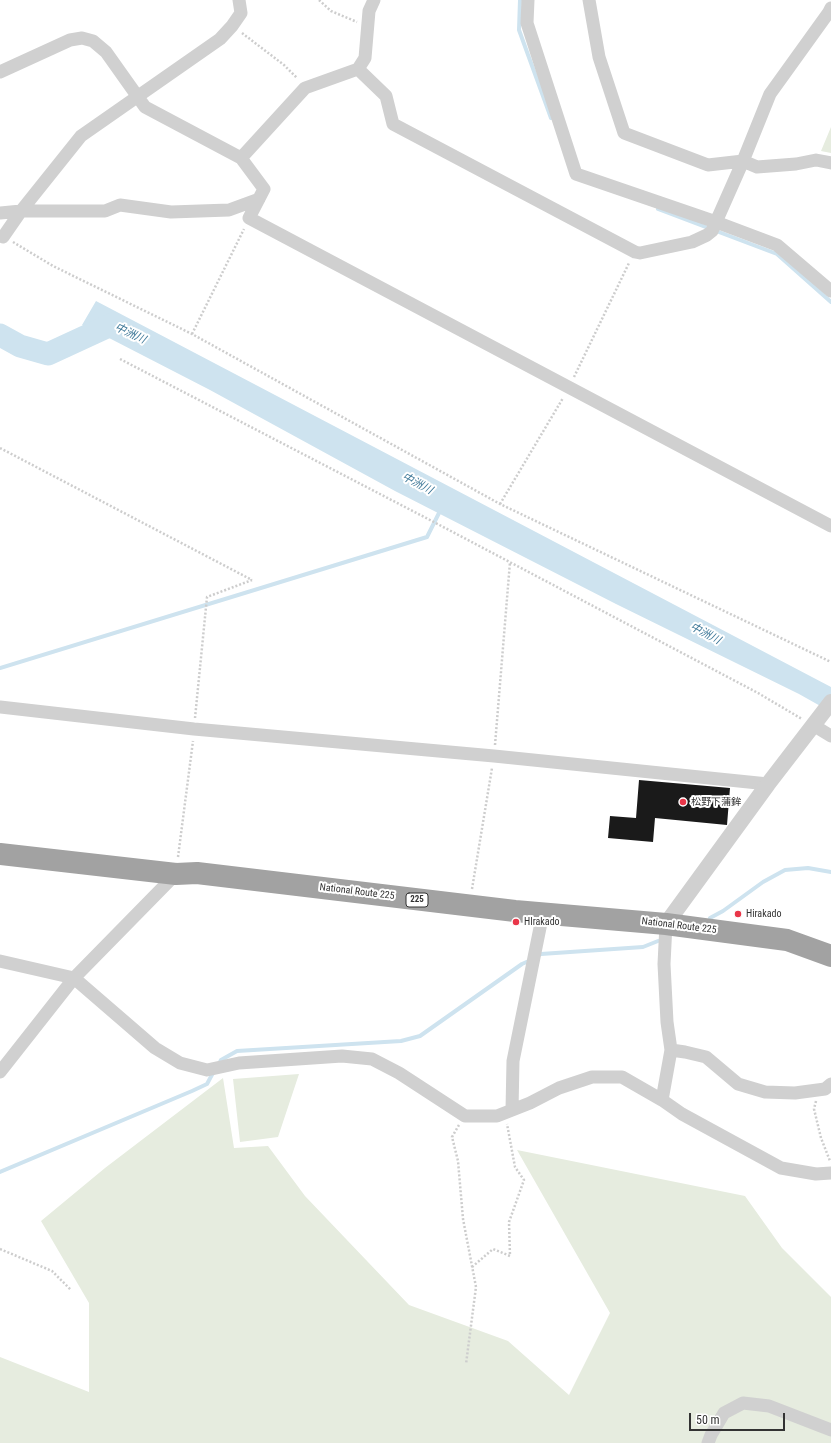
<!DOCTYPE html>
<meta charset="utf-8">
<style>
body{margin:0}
#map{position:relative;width:831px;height:1443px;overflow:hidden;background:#fff;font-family:"Roboto Condensed",sans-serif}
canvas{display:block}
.scale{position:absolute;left:689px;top:1413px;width:96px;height:18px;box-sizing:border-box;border:2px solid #333;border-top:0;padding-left:5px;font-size:12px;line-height:14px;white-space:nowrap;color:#333;-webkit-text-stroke:3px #fff;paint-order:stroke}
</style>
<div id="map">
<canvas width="831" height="1443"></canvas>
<div class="scale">50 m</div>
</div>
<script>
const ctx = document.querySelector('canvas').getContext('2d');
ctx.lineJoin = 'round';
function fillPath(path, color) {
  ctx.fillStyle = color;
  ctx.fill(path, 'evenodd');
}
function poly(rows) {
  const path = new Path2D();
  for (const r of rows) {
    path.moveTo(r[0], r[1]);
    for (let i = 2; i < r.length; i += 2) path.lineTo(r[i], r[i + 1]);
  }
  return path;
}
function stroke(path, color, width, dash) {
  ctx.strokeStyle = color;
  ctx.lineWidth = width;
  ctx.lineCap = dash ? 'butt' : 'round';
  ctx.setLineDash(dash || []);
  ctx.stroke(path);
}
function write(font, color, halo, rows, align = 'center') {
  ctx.font = font + ' "Roboto Condensed","Noto Sans JP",sans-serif';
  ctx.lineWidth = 4;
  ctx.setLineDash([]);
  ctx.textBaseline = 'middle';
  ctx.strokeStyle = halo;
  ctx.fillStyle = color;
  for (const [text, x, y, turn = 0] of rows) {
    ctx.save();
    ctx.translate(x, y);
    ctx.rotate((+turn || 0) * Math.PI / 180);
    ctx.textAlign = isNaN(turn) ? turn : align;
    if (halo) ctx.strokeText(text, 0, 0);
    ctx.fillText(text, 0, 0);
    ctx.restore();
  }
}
fillPath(poly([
 [831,127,831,153,821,151],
 [299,1074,278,1137,240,1142,233,1079],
 [223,1078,234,1148,268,1146,305,1196,409,1305,508,1341,569,1395,610,1313,517,1150,745,1196,782,1248,831,1297,831,1443,0,1443,0,1357,89,1392,89,1303,41,1221,105,1168]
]), '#e6ecdf');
fillPath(poly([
 [96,301,831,687,831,712,799,694,616,604,395,491,210,390,111,339,82,325]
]), '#cee3ef');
stroke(poly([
 [520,0,519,30,551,118],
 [658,209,777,254,831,302],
 [0,668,427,537,441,509],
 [710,918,723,911,763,882,785,870,808,868,831,872],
 [537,956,541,954,643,947,658,941],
 [219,1064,221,1060,237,1051,401,1041,420,1036,522,964,531,960],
 [0,1172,192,1091,207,1084,214,1071]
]), '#cee3ef', 4);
stroke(poly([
 [0,335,20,346,48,354,113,324,125,330]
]), '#cee3ef', 23);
fillPath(poly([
 [639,780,730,788,727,825,655,818,653,842,608,838,610,816,636,818]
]), '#1a1a1a');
stroke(poly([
 [319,0,331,11,357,22],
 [242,33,284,65,297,78],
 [13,242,53,266,192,334,500,504,831,662],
 [192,334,244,229],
 [120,359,430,520,758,693,802,719],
 [574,377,629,263],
 [0,448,252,580],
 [500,504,563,398],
 [195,718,207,597,252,580],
 [495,745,510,562],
 [178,857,193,741],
 [472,889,492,768],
 [816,1101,814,1109,821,1138,830,1161],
 [459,1125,452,1137,458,1161,463,1219,476,1287,466,1364],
 [0,1249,52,1271,71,1290],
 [472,1267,493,1249,510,1256,509,1222,524,1180,515,1167,507,1124]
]), '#cdcdcd', 2.5, [2, 2]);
stroke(poly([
 [374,0,369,11,365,58,358,69,305,88,241,158,264,189,249,218,831,526],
 [528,0,527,23,576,174,716,222,777,245,831,291],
 [589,0,599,57,624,133,708,165,743,161,770,94,829,12,831,8],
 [358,69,386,96,393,124,635,252,640,253,692,242,707,235,712,231,743,161,757,167,796,164,816,160,831,163],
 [0,72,70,40,82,38,93,41,106,52,145,107,241,158],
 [0,213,21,211,105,211,120,205,171,212,229,210,259,199],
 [3,237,21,211,81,136,220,39,232,26,241,13,239,0],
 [0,707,194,729,494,756,768,784],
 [813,725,831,736],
 [0,961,74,978,155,1048,180,1063,207,1070,239,1063,342,1056,372,1059,399,1073,465,1116,497,1116,530,1103,559,1088,592,1077,622,1077,662,1100,682,1114,781,1168,816,1174,831,1173],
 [671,1050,685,1052,706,1057,738,1084,765,1092,795,1093,825,1089,831,1084],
 [0,1072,74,978,176,874],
 [662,1100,671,1050,667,1022,664,964,666,924],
 [512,1110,513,1061,543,913],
 [708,1443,711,1435,724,1413,743,1403,769,1406,831,1430]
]), '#d0d0d0', 13);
stroke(poly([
 [666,924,768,784,831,702]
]), '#d0d0d0', 16);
stroke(poly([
 [0,854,176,874,197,873,515,911,666,924,787,940,831,956]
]), '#a2a2a2', 22);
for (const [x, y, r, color] of [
 [683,802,4,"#e93649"],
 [738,914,4,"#e93649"],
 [516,922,4,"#e93649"]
]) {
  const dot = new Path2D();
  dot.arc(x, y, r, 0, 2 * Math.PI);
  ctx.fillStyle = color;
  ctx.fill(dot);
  stroke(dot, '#fff', 1.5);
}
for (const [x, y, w] of [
 [417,900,22]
]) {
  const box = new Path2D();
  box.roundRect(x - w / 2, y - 7, w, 14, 3);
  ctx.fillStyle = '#fff';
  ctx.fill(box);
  stroke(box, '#333', 1);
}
write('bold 9px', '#333', null, [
 ["225",417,900]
]);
write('10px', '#333', '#fff', [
 ["松野下蒲鉾",691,802],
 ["Hirakado",746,914],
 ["HIrakado",524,922]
], 'left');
write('10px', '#333', '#fff', [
 ["National Route 225",357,892,7],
 ["National Route 225",679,926,7]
]);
write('italic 11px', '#3e7898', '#fff', [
 ["中洲川",130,334,25],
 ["中洲川",417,484,28],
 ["中洲川",705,634,28]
]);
</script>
